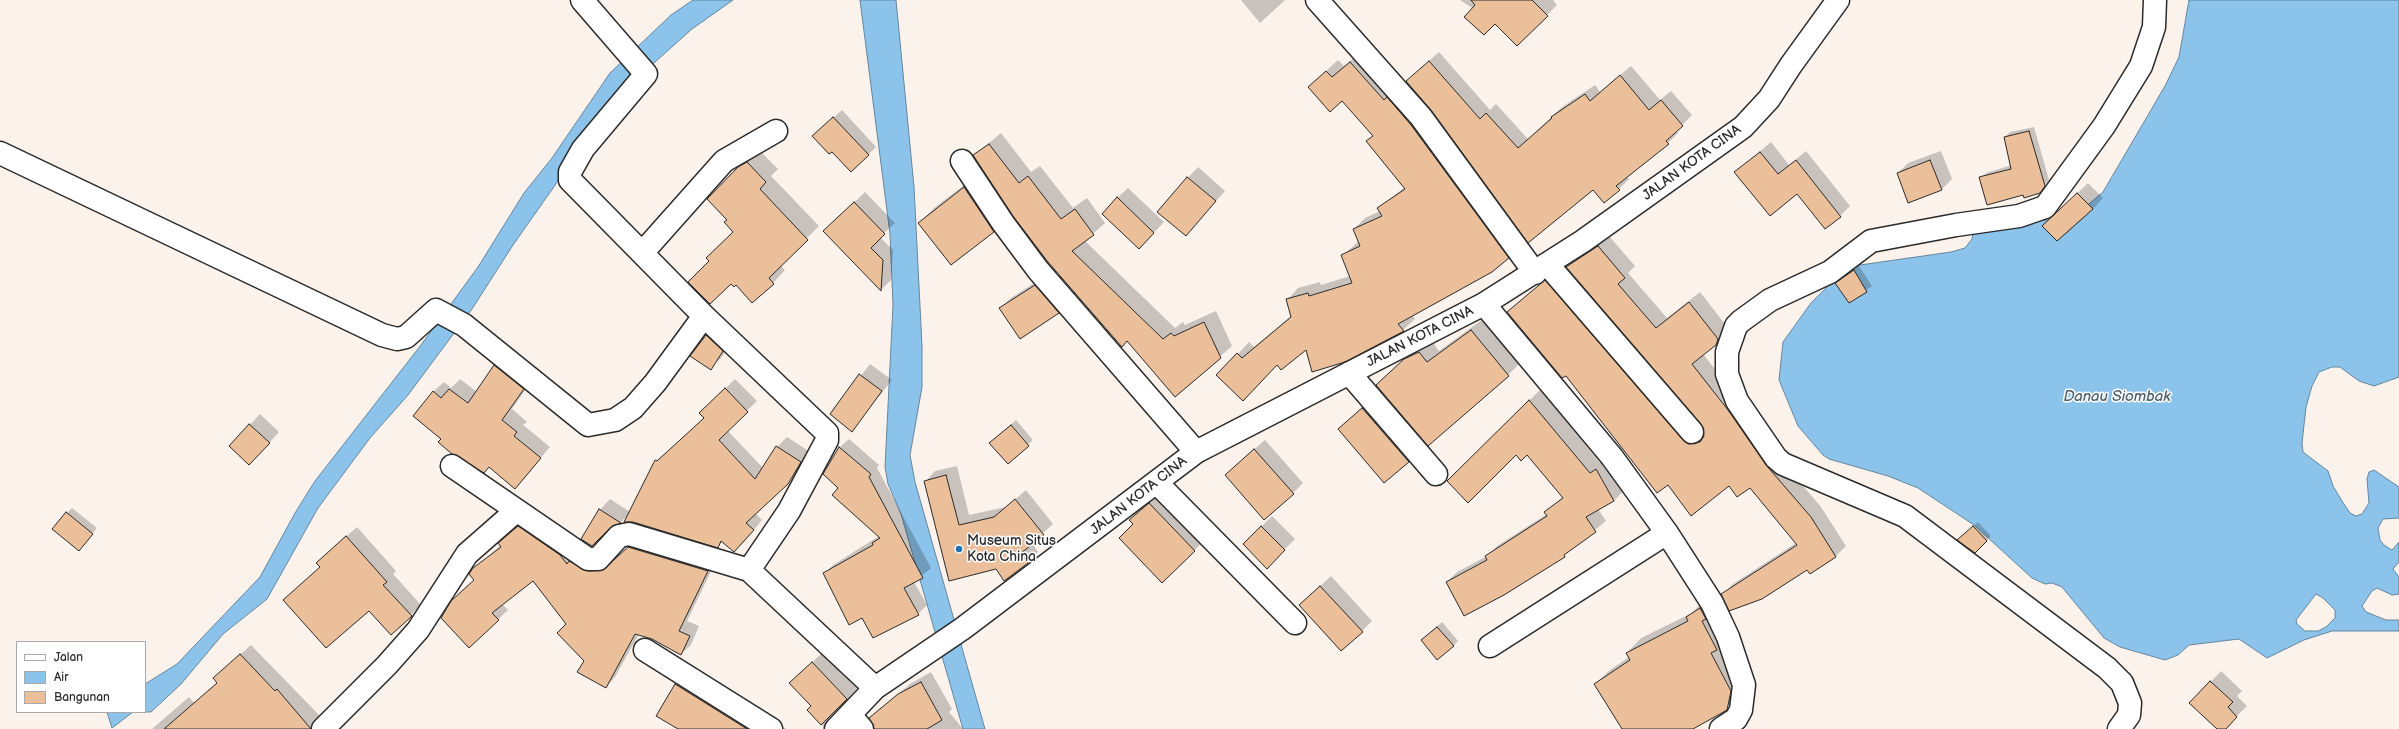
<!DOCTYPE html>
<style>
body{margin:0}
#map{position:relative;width:2399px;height:729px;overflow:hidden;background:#fbf2eb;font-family:"Balsamiq Sans",sans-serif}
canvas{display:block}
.legend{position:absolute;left:16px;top:641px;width:130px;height:72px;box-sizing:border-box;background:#fff;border:1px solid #aaa;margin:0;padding:5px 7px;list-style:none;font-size:12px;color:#2b2b2b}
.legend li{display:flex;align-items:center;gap:8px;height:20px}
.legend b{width:20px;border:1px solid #aaa}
</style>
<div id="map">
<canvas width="2399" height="729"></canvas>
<ul class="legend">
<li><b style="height:5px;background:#fff"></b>Jalan</li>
<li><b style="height:11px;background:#8bc3ea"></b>Air</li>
<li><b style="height:11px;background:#eabf99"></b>Bangunan</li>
</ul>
</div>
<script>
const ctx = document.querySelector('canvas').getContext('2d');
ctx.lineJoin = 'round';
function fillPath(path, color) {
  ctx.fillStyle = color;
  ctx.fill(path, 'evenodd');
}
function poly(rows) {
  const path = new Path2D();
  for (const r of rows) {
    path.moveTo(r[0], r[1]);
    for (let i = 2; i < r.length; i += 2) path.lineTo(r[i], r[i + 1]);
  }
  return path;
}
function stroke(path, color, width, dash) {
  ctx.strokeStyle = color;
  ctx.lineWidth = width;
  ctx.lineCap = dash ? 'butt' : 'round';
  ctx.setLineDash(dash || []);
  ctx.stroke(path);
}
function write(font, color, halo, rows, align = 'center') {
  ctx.font = font + ' "Balsamiq Sans",sans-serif';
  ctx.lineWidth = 3;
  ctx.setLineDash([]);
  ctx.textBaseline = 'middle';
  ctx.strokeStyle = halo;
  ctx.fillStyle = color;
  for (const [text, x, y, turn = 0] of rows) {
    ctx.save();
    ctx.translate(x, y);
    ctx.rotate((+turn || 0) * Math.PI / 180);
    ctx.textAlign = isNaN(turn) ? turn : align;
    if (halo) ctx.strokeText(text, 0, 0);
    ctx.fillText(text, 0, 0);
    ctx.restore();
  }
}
const water = poly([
 [693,0,733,0,692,29,627,87,605,114,513,245,472,309,408,395,370,438,318,508,267,599,223,634,181,684,151,712,145,712,145,684,177,664,260,577,295,513,315,481,421,345,478,267,524,193,552,158,610,73,671,15,693,0],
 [860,0,896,0,914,187,922,346,922,387,910,455,915,482,985,729,963,729,901,514,888,484,885,467,893,305,890,234,860,0],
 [2189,0,2399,0,2399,377,2374,386,2359,381,2340,367,2332,367,2319,372,2312,386,2306,407,2302,443,2303,452,2328,471,2333,486,2342,501,2350,513,2356,516,2362,514,2369,503,2367,479,2369,472,2374,470,2399,487,2399,518,2383,519,2378,528,2380,540,2384,545,2392,550,2399,542,2399,562,2393,569,2399,577,2399,594,2392,595,2377,588,2372,591,2362,606,2366,612,2386,620,2399,620,2399,631,2332,631,2304,640,2267,658,2239,639,2189,645,2178,655,2165,660,2120,647,2104,638,2062,587,2052,583,2045,584,2032,578,1974,525,1918,488,1888,476,1829,459,1823,455,1798,426,1779,380,1783,342,1811,303,1838,276,1860,265,1951,252,1965,248,1972,239,1974,226,2047,220,2083,209,2103,192,2165,86,2179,57,2189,0],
 [2316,594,2323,598,2335,610,2335,618,2326,627,2318,631,2305,631,2297,624,2296,620,2316,594],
 [107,712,133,712,112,728,107,712]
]);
fillPath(water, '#8bc3ea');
stroke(water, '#65869e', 1);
fillPath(poly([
 [1241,0,1285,0,1260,23],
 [1460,0,1553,0,1557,5,1517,45,1495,23],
 [1362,51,1520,246,1508,258,1412,315,1415,319,1403,330,1306,348,1277,364,1254,388,1238,354,1249,342,1254,347,1291,316,1287,300,1298,288,1320,282,1321,285,1350,276,1342,256,1359,241,1354,229,1365,218,1380,211,1378,208,1405,187,1367,141,1374,135,1342,100,1309,87,1338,60,1344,66],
 [1439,52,1490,110,1496,104,1528,139,1562,107,1595,85,1600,92,1631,66,1660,100,1671,91,1692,115,1676,131,1678,133,1668,143,1627,177,1629,179,1619,189,1593,188,1432,109,1407,81],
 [842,110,876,147,868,155,822,128],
 [2034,127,2049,180,2039,192,2024,193,1981,178,1986,173,2012,165,2005,137,2010,132],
 [1001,133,1031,172,1040,166,1073,208,1087,198,1105,223,1085,241,1175,328,1183,322,1185,325,1216,311,1232,346,1175,396,975,155],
 [1771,142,1789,165,1806,151,1850,206,1840,216,1798,193,1736,172],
 [760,151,778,169,771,176,819,226,780,265,785,270,773,283,736,283,711,261,735,231,728,220,708,199,752,155],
 [1941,151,1952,179,1941,190,1898,173,1908,163],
 [1198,167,1225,191,1186,235,1158,211],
 [980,173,1008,216,993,231,919,223,934,208],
 [2088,183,2103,198,2093,209,2066,234,2044,226],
 [1128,188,1164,222,1150,237,1117,198],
 [865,192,895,223,880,237,893,250,891,280,881,290,825,231],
 [1609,236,1635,266,1628,273,1667,318,1700,292,1728,328,1727,333,1703,354,1739,400,1776,454,1821,507,1846,546,1835,557,1807,568,1723,595,1733,584,1796,543,1750,487,1668,484,1508,312,1556,270,1699,434,1704,433,1702,423,1567,267,1578,256],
 [1859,266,1872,286,1849,302,1837,283],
 [1045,276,1069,302,1059,313,1001,308,1011,298],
 [1483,319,1520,363,1508,375,1390,373,1418,347,1431,340,1439,351],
 [717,325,733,340,721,358,710,368,706,336],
 [505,356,533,379,512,409,527,422,523,425,550,447,515,488,489,466,442,439,433,392,444,382,451,388,460,379,477,392,495,366],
 [870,364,892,380,852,430,831,414],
 [735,379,757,401,727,430,763,468,777,447,787,437,810,452,797,473,755,513,762,520,744,542,734,551,723,541,718,546,628,515,621,522,610,526,600,510,610,499,630,512,656,461,666,452,660,460,708,415,701,413],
 [1540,390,1600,463,1607,459,1624,490,1614,501,1598,509,1606,521,1548,568,1447,582,1457,572,1487,556,1497,546,1547,514,1545,512,1563,497,1527,454,1516,454,1448,481],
 [1373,398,1419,451,1384,482,1339,429],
 [260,414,279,432,260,453,230,446],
 [1016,420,1033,440,1008,463,996,438],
 [849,439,879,465,877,468,931,568,914,582,927,605,918,614,863,616,849,624,824,574,833,565,879,536,839,487,824,474,840,447],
 [1265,440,1303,483,1293,493,1236,465],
 [957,466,969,515,1006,507,1026,490,1053,524,1032,543,1038,552,1005,580,997,568,950,580,925,482,935,471],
 [1160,494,1205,540,1162,581,1130,520],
 [72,508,97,528,84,544,67,513],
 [1272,516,1295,539,1267,567,1244,544],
 [528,517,597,562,614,561,639,538,716,561,687,621,699,626,691,645,681,654,652,638,639,634,615,677,606,687,568,624,534,580,502,604,508,610,469,647,475,580,474,569,501,545,509,534],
 [1978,522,1991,536,1975,552,1964,535],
 [357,527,396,571,393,574,421,605,411,615,369,610,321,567,328,553],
 [1331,576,1372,621,1362,631,1311,595],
 [1701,603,1743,691,1718,715,1691,729,1623,729,1595,684,1610,670,1629,657,1627,653,1641,638,1692,613],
 [1442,622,1458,641,1453,646,1427,635],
 [251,645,321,717,326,729,152,729,189,697,194,703,218,682,224,669],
 [823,652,857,688,824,727,808,710,812,706,801,673],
 [690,670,779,726,786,728,785,729,680,729,658,716,676,684],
 [2221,671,2242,691,2237,696,2247,706,2224,729,2218,729,2191,703],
 [931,672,952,709,949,712,963,729,875,729,870,718,910,684]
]), '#0003');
const building = poly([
 [1471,0,1532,0,1548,16,1517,46,1495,24,1484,35,1464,17,1475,5,1471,0],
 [1429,61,1480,119,1486,113,1518,148,1552,118,1551,117,1585,94,1590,101,1620,75,1649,110,1661,100,1683,126,1666,141,1669,144,1616,186,1620,190,1604,203,1593,190,1528,243,1431,110,1406,81,1429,61],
 [1350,62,1384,100,1387,97,1411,125,1509,258,1492,272,1398,324,1404,331,1345,362,1312,372,1306,350,1281,370,1277,365,1243,401,1216,375,1237,353,1242,358,1291,317,1286,299,1308,293,1309,296,1352,283,1341,255,1360,246,1353,229,1382,216,1377,208,1405,189,1366,141,1373,136,1342,101,1330,112,1308,87,1326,71,1332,77,1350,62],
 [833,117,869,155,851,172,832,152,829,154,812,136,833,117],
 [2029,131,2045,186,2040,193,2024,198,2023,195,1987,205,1979,177,2011,169,2004,137,2029,131],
 [989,144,1019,183,1028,176,1061,219,1075,209,1094,235,1072,251,1163,339,1171,333,1174,336,1204,322,1221,358,1175,397,1127,341,1122,347,1048,262,1013,216,973,155,989,144],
 [1760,152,1778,174,1796,160,1841,217,1825,229,1797,194,1770,216,1734,172,1760,152],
 [1930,160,1942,190,1908,203,1897,173,1930,160],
 [747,162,766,182,760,189,808,240,769,278,774,284,752,303,736,285,734,287,731,284,710,304,688,282,709,261,706,258,733,232,724,222,727,220,707,199,738,167,747,162],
 [1187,177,1216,201,1186,236,1157,212,1187,177],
 [964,187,994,232,951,265,918,223,964,187],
 [2077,193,2093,209,2057,241,2042,226,2077,193],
 [1117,197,1154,233,1139,249,1102,214,1117,197],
 [854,202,885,234,871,248,883,260,881,291,823,231,854,202],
 [1598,246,1625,278,1618,284,1656,328,1689,302,1718,339,1716,345,1692,364,1728,410,1766,465,1811,517,1836,557,1810,574,1807,570,1762,599,1729,611,1721,594,1797,545,1750,488,1737,497,1729,486,1691,516,1668,485,1657,493,1566,376,1562,378,1507,312,1545,280,1683,440,1688,444,1700,442,1704,436,1701,424,1566,267,1598,246],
 [1854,270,1867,292,1849,303,1835,283,1854,270],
 [1035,285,1059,313,1020,339,999,308,1035,285],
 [1471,330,1509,376,1428,446,1376,385,1404,359,1419,352,1427,362,1471,330],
 [706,335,723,351,711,370,690,356,706,335],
 [494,365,524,389,502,420,517,432,514,436,541,458,515,489,489,467,484,473,452,454,438,442,441,439,413,416,433,391,441,398,449,389,468,403,494,365],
 [859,374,882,391,852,432,830,414,859,374],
 [725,388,748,412,719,440,755,479,776,446,801,462,788,484,746,523,754,530,734,552,721,541,718,548,633,522,624,522,655,460,657,461,704,418,699,413,725,388],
 [1529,400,1590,473,1596,469,1614,501,1586,517,1596,532,1564,555,1565,557,1504,595,1464,616,1446,582,1487,560,1485,556,1547,516,1544,512,1563,498,1527,455,1521,461,1516,455,1468,503,1447,481,1529,400],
 [1362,408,1409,462,1384,483,1338,429,1362,408],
 [249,424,270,443,249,465,229,446,249,424],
 [1011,425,1029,446,1008,464,989,443,1011,425],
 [839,447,871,474,869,477,923,578,904,588,919,615,873,638,862,618,849,625,823,573,873,545,872,543,880,538,832,495,838,488,823,474,839,447],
 [1254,449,1294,494,1264,520,1225,475,1254,449],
 [946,475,959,525,994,517,1015,499,1044,535,1021,553,1028,563,1004,581,996,569,949,581,924,481,946,475],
 [1149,503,1195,551,1162,583,1119,538,1133,524,1129,520,1149,503],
 [599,509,621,523,610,528,592,546,581,539,599,509],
 [66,512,93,534,79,551,52,529,66,512],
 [518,526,560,555,567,564,569,561,588,571,603,570,628,547,708,571,679,631,690,636,681,655,652,639,635,634,606,688,577,672,584,661,557,633,566,624,533,581,492,613,499,620,469,648,441,618,451,601,474,580,469,574,473,568,501,547,498,543,518,526],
 [1261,526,1285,550,1267,569,1243,544,1261,526],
 [1973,526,1987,541,1975,553,1957,540,1973,526],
 [346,536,387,582,383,585,412,616,391,635,369,611,326,648,283,600,320,567,316,563,346,536],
 [1320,586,1363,632,1341,651,1299,605,1320,586],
 [1700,608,1706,619,1702,621,1717,650,1711,653,1731,691,1727,710,1693,729,1622,729,1594,684,1630,660,1626,653,1688,621,1686,617,1700,608],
 [1437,627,1454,646,1437,660,1421,640,1437,627],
 [240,654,275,691,277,689,311,729,164,729,217,683,213,678,240,654],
 [812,662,847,699,821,725,807,710,811,706,789,683,812,662],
 [2210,681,2233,702,2228,707,2237,717,2226,729,2217,729,2189,703,2210,681],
 [921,682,942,720,927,729,874,729,869,718,898,694,921,682],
 [675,684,747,729,678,729,656,716,675,684]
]);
fillPath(building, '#eabf99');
stroke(building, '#2b2b2b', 1);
const minor = poly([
 [582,0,646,74,583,149,570,172,570,180,704,316,827,433,827,440,789,511,749,570],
 [1317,0,1421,117,1535,273],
 [0,153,382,335,397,339,406,337,436,310,464,325,588,425,615,420,633,408,655,383,704,316],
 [962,161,1003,223,1038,270,1196,452],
 [643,252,724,161,776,131],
 [1548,265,1692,432],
 [1484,304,1612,457,1667,533,1712,603,1728,637,1744,685,1741,710,1736,719,1721,729],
 [1349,373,1436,474],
 [452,466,588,559,598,559,619,536,629,534,749,570,875,688],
 [1157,483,1295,623],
 [1490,646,1667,533],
 [645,650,771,729],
 [850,715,862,729],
 [323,729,387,665,418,630,467,554,516,511],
 [836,729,875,688,962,629,1196,452,1484,304,1583,241,1743,127,1769,99,1791,65,1838,0],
 [2119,729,2129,715,2130,703,2122,683,2107,668,1905,516,1783,464,1776,458,1737,401,1727,374,1727,352,1736,326,1741,321,1770,300,1830,272,1871,241,1956,225,2019,216,2045,207,2104,126,2141,66,2154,27,2155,0]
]);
stroke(minor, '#2b2b2b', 25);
stroke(minor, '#fff', 22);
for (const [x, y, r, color] of [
 [959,549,4,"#1f6fb2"]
]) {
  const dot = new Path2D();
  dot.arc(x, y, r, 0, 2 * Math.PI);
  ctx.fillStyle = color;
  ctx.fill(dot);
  stroke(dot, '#fff', 1.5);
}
write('14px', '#2b2b2b', '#fff', [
 ["JALAN KOTA CINA",1692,163,-36],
 ["JALAN KOTA CINA",1420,337,-27],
 ["JALAN KOTA CINA",1139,496,-38]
]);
write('14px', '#2b2b2b', '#fff', [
 ["Museum Situs",967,541],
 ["Kota China",967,557]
], 'left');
write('italic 15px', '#4d606e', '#fff', [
 ["Danau Siombak",2117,397]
]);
</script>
